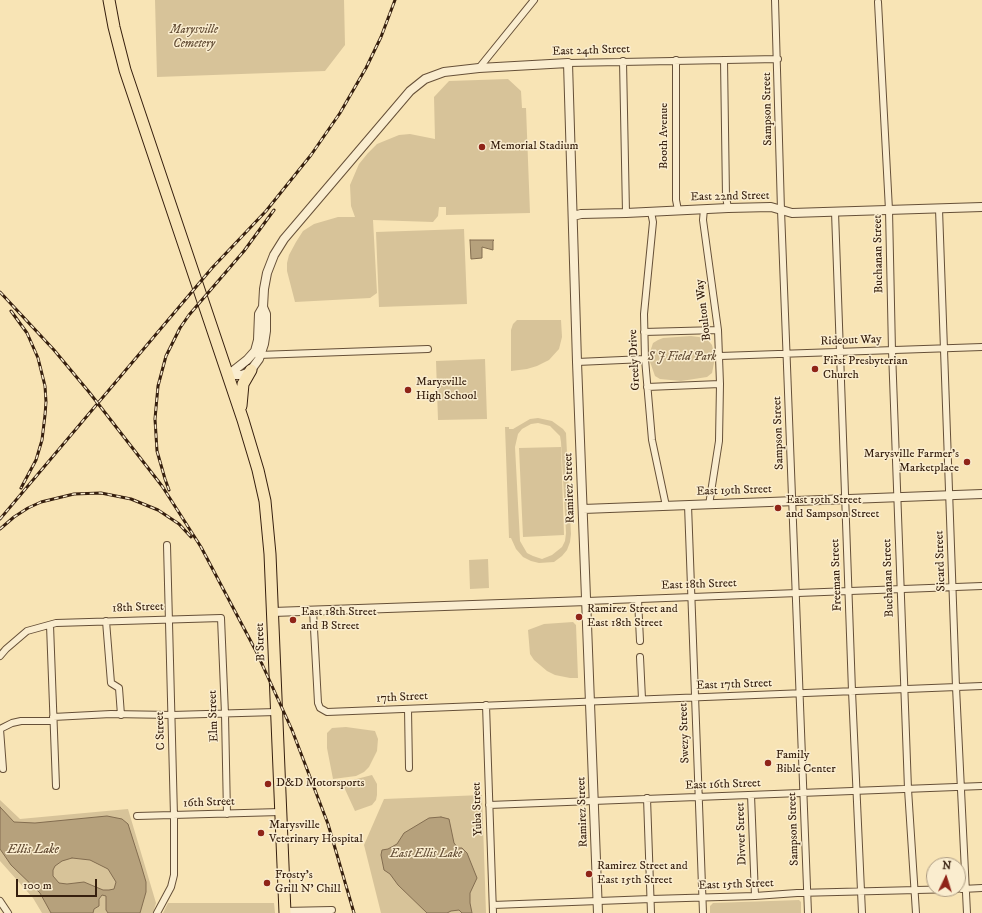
<!DOCTYPE html>
<style>
body{margin:0}
#map{position:relative;width:982px;height:913px;overflow:hidden;background:#f8e4b5;font-family:"IM FELL DW Pica",serif}
canvas{display:block}
.north{position:absolute;left:926px;top:857px;width:40px;height:40px;box-sizing:border-box;background:#faedcf;border:1px solid #ac9b82;border-radius:50%;rotate:4deg;font-size:11px;font-weight:700;line-height:16px;text-align:center;color:#361f0e}
.north::after{content:'';display:block;margin:auto;width:14px;height:18px;background:#8f2418;clip-path:polygon(50% 0,100% 100%,50% 72%,0 100%)}
.scale{position:absolute;left:16px;top:879px;width:81px;height:18px;box-sizing:border-box;border:2px solid #361f0e;border-top:0;padding-left:5px;font-size:12px;line-height:14px;white-space:nowrap;color:#361f0e;-webkit-text-stroke:3px #faedcf;paint-order:stroke}
</style>
<div id="map">
<canvas width="982" height="913"></canvas>
<div class="north">N</div>
<div class="scale">100 m</div>
</div>
<script>
const ctx = document.querySelector('canvas').getContext('2d');
ctx.lineJoin = 'round';
function fillPath(path, color) {
  ctx.fillStyle = color;
  ctx.fill(path, 'evenodd');
}
function poly(rows) {
  const path = new Path2D();
  for (const r of rows) {
    path.moveTo(r[0], r[1]);
    for (let i = 2; i < r.length; i += 2) path.lineTo(r[i], r[i + 1]);
  }
  return path;
}
function stroke(path, color, width, dash) {
  ctx.strokeStyle = color;
  ctx.lineWidth = width;
  ctx.lineCap = dash ? 'butt' : 'round';
  ctx.setLineDash(dash || []);
  ctx.stroke(path);
}
function write(font, color, halo, rows, align = 'center') {
  ctx.font = font + ' "IM FELL DW Pica",serif';
  ctx.lineWidth = 3;
  ctx.setLineDash([]);
  ctx.textBaseline = 'middle';
  ctx.strokeStyle = halo;
  ctx.fillStyle = color;
  for (const [text, x, y, turn = 0] of rows) {
    ctx.save();
    ctx.translate(x, y);
    ctx.rotate((+turn || 0) * Math.PI / 180);
    ctx.textAlign = isNaN(turn) ? turn : align;
    if (halo) ctx.strokeText(text, 0, 0);
    ctx.fillText(text, 0, 0);
    ctx.restore();
  }
}
fillPath(poly([
 [155,0,344,0,345,45,325,71,157,77],
 [508,79,521,91,522,108,526,108,530,213,446,215,446,207,439,207,438,216,433,222,373,220,377,293,370,298,295,302,287,271,287,263,289,255,296,242,303,231,314,224,338,217,355,217,351,206,350,185,359,164,368,153,377,144,399,135,410,134,435,139,434,97,449,81],
 [464,229,467,304,379,307,376,232],
 [517,320,561,320,562,337,559,349,549,360,537,366,527,369,511,371,511,330,513,324],
 [691,336,706,338,712,345,715,358,712,373,707,377,681,381,660,379,655,376,650,362,650,352,653,343,658,340,663,338],
 [485,359,487,419,438,420,436,361],
 [538,418,552,421,563,429,566,433,571,534,570,542,567,550,562,556,554,562,539,563,531,561,523,557,516,549,511,538,509,538,505,427,509,427,509,429,513,429,530,419],
 [538,423,550,426,560,436,561,442,566,533,565,541,562,547,552,555,542,559,533,556,527,553,520,541,515,447,518,434,522,429,531,424],
 [561,447,564,535,523,537,519,448],
 [488,559,489,588,470,589,469,560],
 [573,622,576,625,578,678,570,678,555,675,547,671,534,660,530,654,528,630,544,624],
 [346,727,375,731,378,739,377,751,369,767,364,772,356,776,333,779,327,748,327,733,332,728],
 [372,775,377,784,377,795,376,800,372,805,355,811,343,785,345,782],
 [482,795,486,913,381,913,364,845,384,799],
 [0,800,20,819,128,809,156,903,153,913,42,913,33,898,0,861],
 [799,900,801,902,801,913,710,913,710,906,713,903],
 [168,903,274,903,275,913,163,913]
]), '#d7c399');
const water = poly([
 [470,240,494,240,493,241,493,250,482,247,482,258,471,259,470,240],
 [0,807,14,822,35,823,107,816,122,819,128,824,141,865,146,882,146,892,140,913,108,913,106,910,106,896,102,895,99,899,99,906,94,909,93,913,51,913,40,893,11,865,0,849,0,807],
 [72,858,90,860,108,869,116,882,114,889,109,890,103,890,84,882,67,884,59,883,53,876,53,870,55,866,62,861,72,858],
 [441,817,449,819,454,843,458,848,462,848,467,853,477,878,470,893,470,903,472,913,462,913,459,910,451,911,447,913,427,913,398,885,390,874,384,870,381,855,382,850,388,849,397,844,404,833,429,818,441,817]
]);
fillPath(water, '#b6a17c');
stroke(water, '#836d50', 1);
const minor = poly([
 [775,0,781,210,808,913],
 [878,2,889,210,892,351,908,789,916,913],
 [676,60,676,200,678,210],
 [724,60,726,197,728,208],
 [623,61,626,213],
 [568,63,778,59],
 [479,68,534,0],
 [704,209,703,220,718,330,720,384,719,441,709,505],
 [939,209,956,687,967,913],
 [651,212,653,222,644,314,645,359,652,440,666,506],
 [835,212,852,691,862,913],
 [644,332,718,330],
 [258,355,428,349],
 [720,356,982,347],
 [577,362,645,359],
 [647,387,720,384],
 [688,505,703,913],
 [638,599,640,641],
 [587,601,982,586],
 [313,610,318,703,320,708,327,712,982,686],
 [106,621,111,683,119,688,121,715],
 [50,625,56,786],
 [0,656,6,649,27,631,56,623,221,618,225,714,227,814],
 [640,657,642,699],
 [486,705,493,913],
 [408,709,409,768],
 [53,717,111,714,172,715,276,712],
 [0,729,12,723,21,721,53,721],
 [0,729,3,769],
 [751,795,755,896],
 [647,798,651,913],
 [489,805,982,786],
 [137,816,280,812],
 [962,889,982,888],
 [0,901,8,913],
 [493,905,651,899,755,896,797,893,957,889],
 [284,911,332,910],
 [157,913,171,887,174,875,174,816,167,545]
]);
const tertiary = poly([
 [573,216,581,214,626,213,728,208,771,207,792,213,982,207],
 [228,375,247,360,255,351,258,340,259,314,263,307,264,289,267,273,274,255,284,239,410,91,425,79,444,72,479,68,568,63,577,362,598,913],
 [228,375,242,375,247,373,251,370,259,359,264,344,266,331,266,314,263,307],
 [583,509,982,494],
 [273,612,587,601]
]);
const trunk = poly([
 [109,0,114,27,125,70,243,420,258,470,265,501,270,554,285,913],
 [241,406,243,384,251,370]
]);
stroke(minor, '#665038', 8);
stroke(tertiary, '#665038', 10);
stroke(trunk, '#361f0e', 13);
stroke(minor, '#faedcf', 6);
stroke(tertiary, '#faedcf', 8);
stroke(trunk, '#f8e4b5', 11);
const rail = poly([
 [0,292,54,350,89,392,162,486,201,547,257,653,292,730,328,824,354,913],
 [11,311,27,333,38,358,45,386,46,402,45,415,42,440,36,460,21,488],
 [169,490,165,479,157,451,155,419,158,386,166,356,180,328,189,315,244,251,274,210],
 [0,519,212,268,266,211,311,155,340,113,366,68,381,37,395,0],
 [0,529,14,517,28,508,41,502,74,494,101,493,131,499,158,510,179,524,191,537]
]);
stroke(rail, '#361f0e', 3);
stroke(rail, '#faedcf', 1.5, [4.5]);
for (const [x, y, r, color] of [
 [482,147,4,"#8f2418"],
 [815,369,4,"#8f2418"],
 [408,390,4,"#8f2418"],
 [967,462,4,"#8f2418"],
 [778,508,4,"#8f2418"],
 [579,617,4,"#8f2418"],
 [293,620,4,"#8f2418"],
 [768,763,4,"#8f2418"],
 [268,784,4,"#8f2418"],
 [261,833,4,"#8f2418"],
 [589,874,4,"#8f2418"],
 [267,883,4,"#8f2418"]
]) {
  const dot = new Path2D();
  dot.arc(x, y, r, 0, 2 * Math.PI);
  ctx.fillStyle = color;
  ctx.fill(dot);
  stroke(dot, '#faedcf', 1.5);
}
write('italic 12px', '#665038', '#faedcf', [
 ["Marysville",194,31],
 ["Cemetery",194,45],
 ["S J Field Park",682,358],
 ["East Ellis Lake",426,855]
]);
write('12px', '#361f0e', '#faedcf', [
 ["East 24th Street",591,51,-2],
 ["Sampson Street",768,109,-91],
 ["Booth Avenue",665,136,-90],
 ["East 22nd Street",730,197,-1],
 ["Buchanan Street",879,254,-91],
 ["Boulton Way",704,310,-97],
 ["Rideout Way",851,341,-2],
 ["Greely Drive",635,360,-93],
 ["Sampson Street",779,433,-92],
 ["Ramirez Street",570,488,-92],
 ["East 19th Street",734,491,-2],
 ["Sicard Street",941,561,-92],
 ["Freeman Street",837,575,-92],
 ["Buchanan Street",889,578,-92],
 ["East 18th Street",699,585,-2],
 ["18th Street",138,608,-2],
 ["B Street",261,642,-92],
 ["East 17th Street",734,685,-2],
 ["17th Street",402,698,-3],
 ["Elm Street",214,716,-92],
 ["C Street",161,731,-92],
 ["Swezy Street",685,733,-92],
 ["East 16th Street",723,785,-2],
 ["16th Street",209,803,-2],
 ["Yuba Street",478,809,-92],
 ["Ramirez Street",583,812,-92],
 ["Sampson Street",794,829,-92],
 ["Divver Street",742,834,-92],
 ["East 15th Street",736,885,-2]
]);
write('12px', '#361f0e', '#faedcf', [
 ["Memorial Stadium",490,147],
 ["First Presbyterian",823,362],
 ["Church",823,376],
 ["Marysville",416,383],
 ["High School",416,397],
 ["Marysville Farmer's",959,455,"right"],
 ["Marketplace",959,469,"right"],
 ["East 19th Street",786,501],
 ["and Sampson Street",786,515],
 ["Ramirez Street and",587,610],
 ["East 18th Street",587,624],
 ["East 18th Street",301,613],
 ["and B Street",301,627],
 ["Family",776,756],
 ["Bible Center",776,770],
 ["D&D Motorsports",276,784],
 ["Marysville",269,826],
 ["Veterinary Hospital",269,840],
 ["Ramirez Street and",597,867],
 ["East 15th Street",597,881],
 ["Frosty's",275,876],
 ["Grill N' Chill",275,890]
], 'left');
write('italic 13px', '#634c34', '#faedcf', [
 ["Ellis Lake",33,850]
]);
</script>
